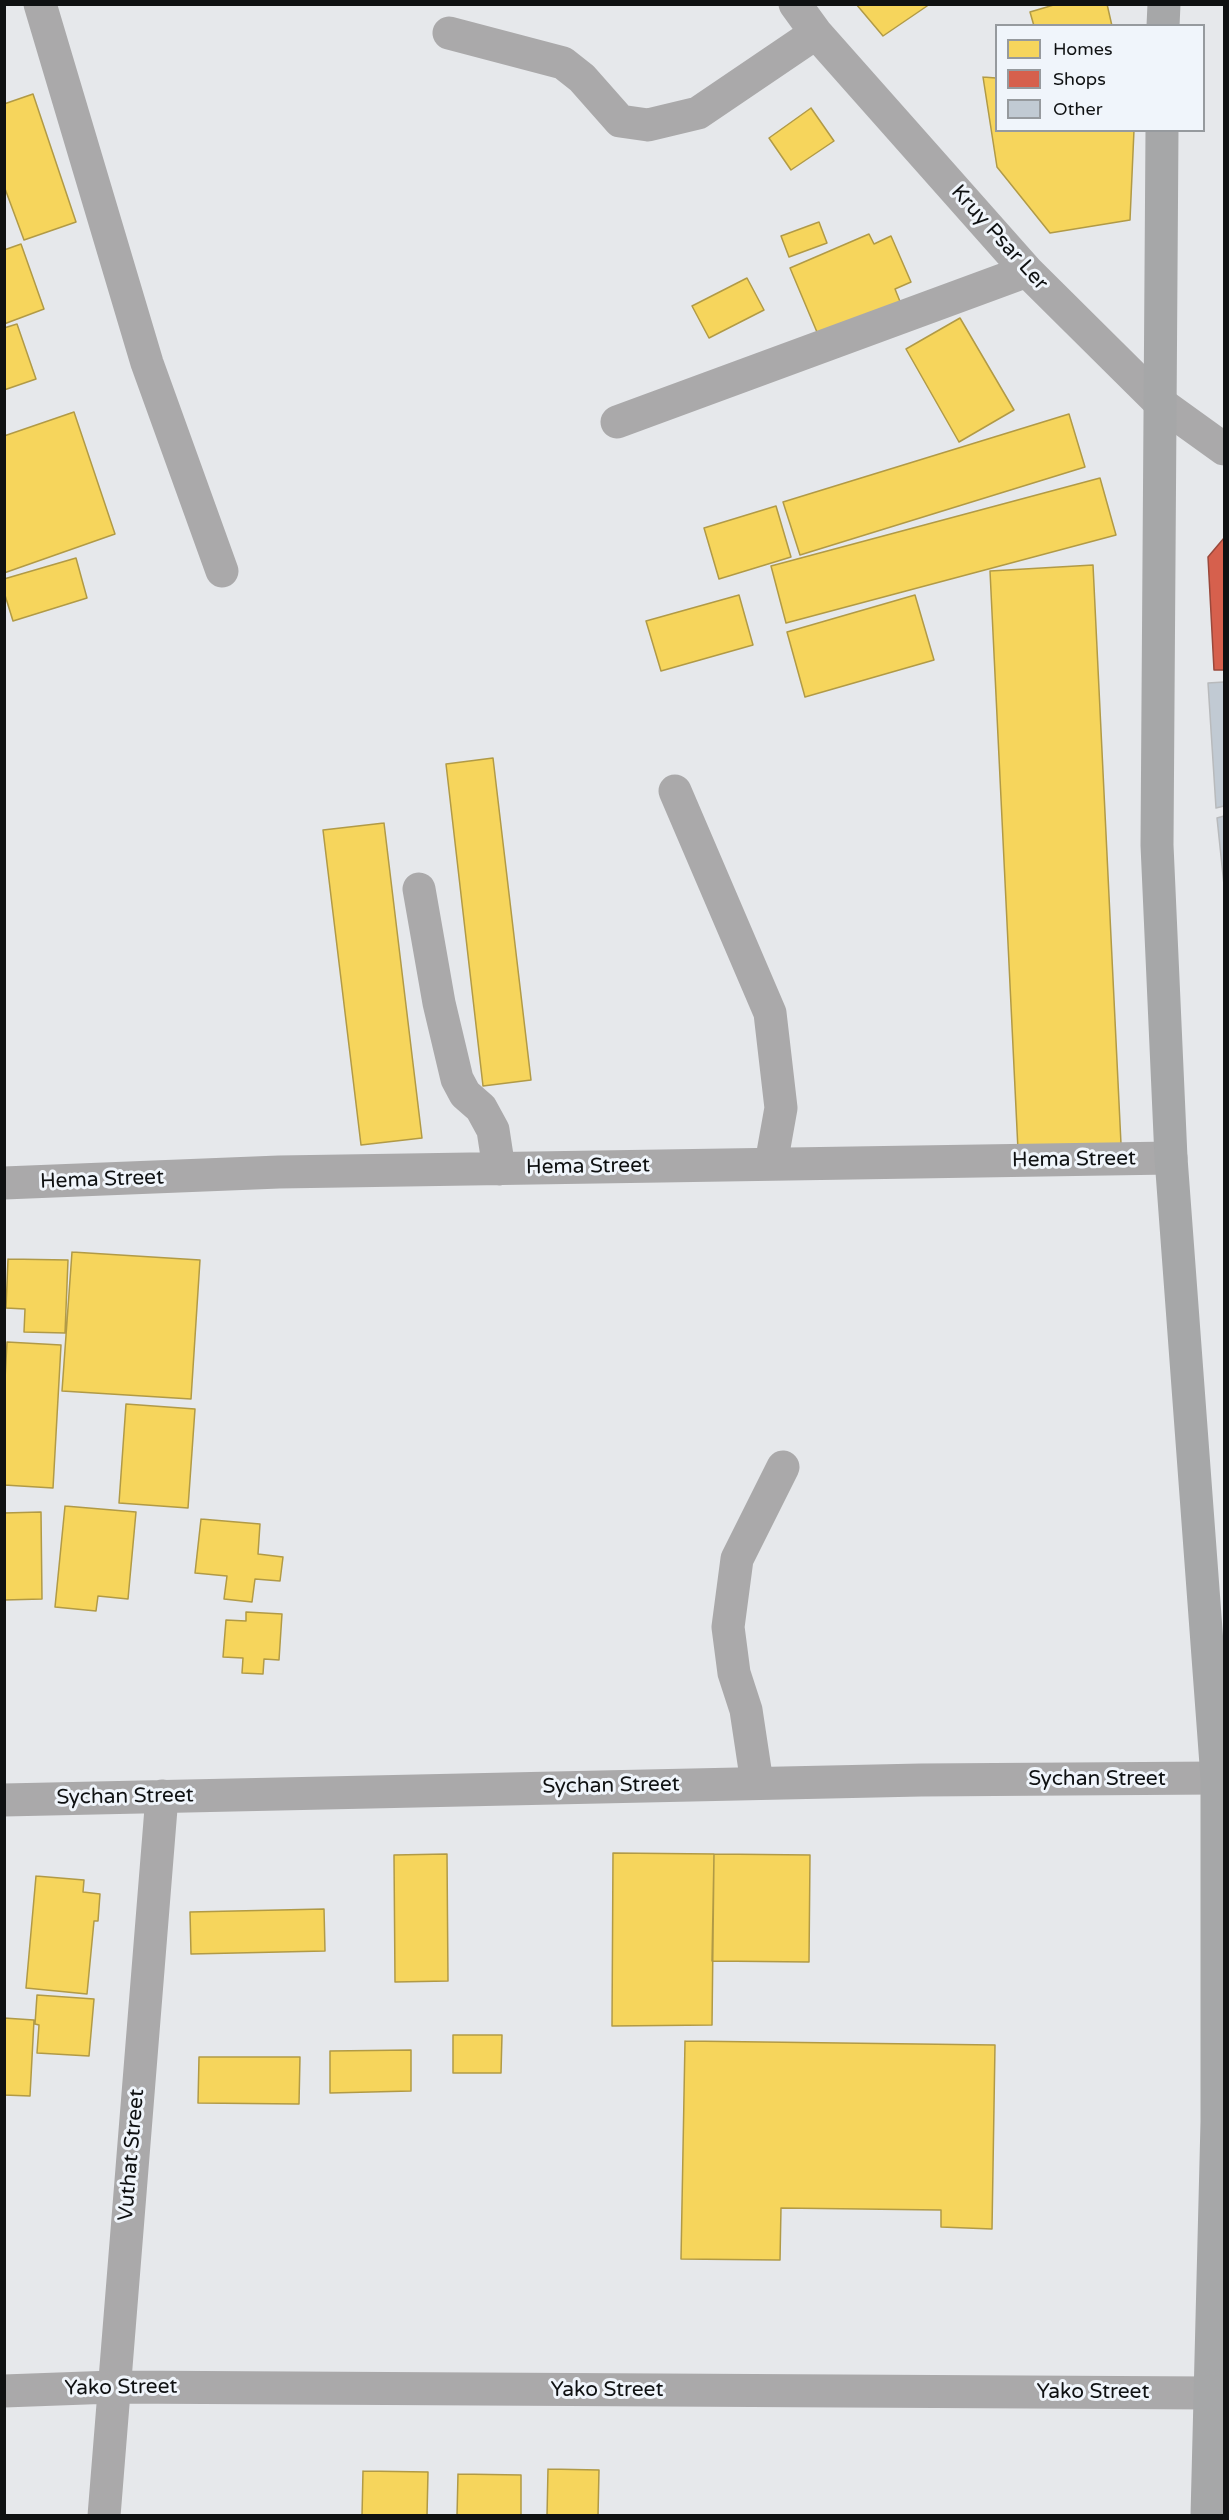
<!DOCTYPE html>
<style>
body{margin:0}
#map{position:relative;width:1229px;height:2520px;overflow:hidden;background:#e6e8eb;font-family:"Varela Round",sans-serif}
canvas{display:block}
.frame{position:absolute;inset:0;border:6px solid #0f1112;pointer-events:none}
.legend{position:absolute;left:995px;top:24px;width:210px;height:108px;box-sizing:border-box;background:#f0f5fb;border:2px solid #969a9e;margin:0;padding:8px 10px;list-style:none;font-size:18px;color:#0f1112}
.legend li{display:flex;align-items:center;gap:12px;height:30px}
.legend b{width:30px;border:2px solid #969a9e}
</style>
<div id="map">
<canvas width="1229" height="2520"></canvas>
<div class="frame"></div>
<ul class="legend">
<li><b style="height:16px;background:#f6d55c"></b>Homes</li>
<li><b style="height:16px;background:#d6604d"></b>Shops</li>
<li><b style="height:16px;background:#c1cad3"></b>Other</li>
</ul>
</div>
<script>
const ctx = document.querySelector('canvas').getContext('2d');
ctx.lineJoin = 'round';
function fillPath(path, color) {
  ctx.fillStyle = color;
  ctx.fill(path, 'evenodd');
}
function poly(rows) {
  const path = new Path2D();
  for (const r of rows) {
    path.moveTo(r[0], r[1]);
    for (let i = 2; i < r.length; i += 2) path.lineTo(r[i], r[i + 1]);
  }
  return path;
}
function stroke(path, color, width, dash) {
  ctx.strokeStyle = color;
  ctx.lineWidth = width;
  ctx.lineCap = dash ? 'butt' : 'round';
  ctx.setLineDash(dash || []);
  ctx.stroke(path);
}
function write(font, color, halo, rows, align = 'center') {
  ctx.font = font + ' "Varela Round",sans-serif';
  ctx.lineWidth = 6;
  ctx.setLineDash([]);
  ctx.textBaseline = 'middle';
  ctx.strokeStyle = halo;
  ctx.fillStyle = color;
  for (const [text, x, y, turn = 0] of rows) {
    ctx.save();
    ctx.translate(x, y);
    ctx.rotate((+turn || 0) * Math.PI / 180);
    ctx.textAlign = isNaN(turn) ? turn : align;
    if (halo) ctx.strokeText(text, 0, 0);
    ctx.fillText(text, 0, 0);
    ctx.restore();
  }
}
const homes = poly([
 [856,4,930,4,883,36,856,4],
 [1057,4,1107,4,1112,26,1034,26,1030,12,1057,4],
 [983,77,996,78,996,130,1134,130,1130,220,1050,233,997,167,983,77],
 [33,94,76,222,24,240,4,186,4,104,33,94],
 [811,108,834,141,791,170,769,138,811,108],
 [819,222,827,243,789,257,781,236,819,222],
 [869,234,874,244,891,236,911,282,895,289,903,309,822,344,790,268,869,234],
 [21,244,44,309,4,324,4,250,21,244],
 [747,278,764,310,709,338,692,306,747,278],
 [960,318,1014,410,959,442,906,349,960,318],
 [17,324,36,379,4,390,4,328,17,324],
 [74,412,115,534,4,573,4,436,74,412],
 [1069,414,1085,467,800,555,783,502,1069,414],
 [1100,478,1116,535,786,623,771,566,1100,478],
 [776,506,791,557,719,579,704,528,776,506],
 [76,558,87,598,13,621,4,592,4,579,76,558],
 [1093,565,1121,1144,1018,1150,990,571,1093,565],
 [739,595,753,645,661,671,646,621,739,595],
 [915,595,934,660,805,697,787,632,915,595],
 [493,758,531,1080,483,1086,446,764,493,758],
 [384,823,422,1138,361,1145,323,830,384,823],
 [72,1252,200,1260,191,1399,62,1391,72,1252],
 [8,1259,68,1260,65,1333,24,1332,25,1309,6,1308,8,1259],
 [7,1342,61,1345,53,1488,4,1485,4,1398,7,1342],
 [126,1404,195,1409,188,1508,119,1503,126,1404],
 [65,1506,136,1512,128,1599,98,1596,96,1611,55,1607,65,1506],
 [41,1512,42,1599,4,1600,4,1513,41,1512],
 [201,1519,260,1524,258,1554,283,1557,280,1581,255,1579,252,1602,224,1599,227,1576,195,1573,201,1519],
 [246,1612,282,1614,279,1660,264,1659,263,1674,242,1673,243,1658,223,1657,226,1620,246,1621,246,1612],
 [613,1853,714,1854,712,2025,612,2026,613,1853],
 [447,1854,448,1981,395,1982,394,1855,447,1854],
 [714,1854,810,1855,809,1962,712,1961,714,1854],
 [36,1876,84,1880,83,1892,100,1894,98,1921,94,1921,87,1994,26,1988,36,1876],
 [324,1909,325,1951,191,1954,190,1912,324,1909],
 [37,1995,94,1999,89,2056,37,2053,39,2025,35,2024,37,1995],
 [4,2018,34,2020,30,2096,4,2095,4,2018],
 [453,2035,502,2035,501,2073,453,2073,453,2035],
 [685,2041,995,2045,992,2229,941,2227,941,2210,781,2208,780,2260,681,2259,685,2041],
 [411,2050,411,2091,330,2093,330,2051,411,2050],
 [199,2057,300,2057,299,2104,198,2103,199,2057],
 [548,2469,599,2470,598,2516,547,2516,548,2469],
 [363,2471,428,2472,427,2516,362,2516,363,2471],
 [458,2474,521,2475,521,2516,457,2516,458,2474]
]);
fillPath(homes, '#f6d55c');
stroke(homes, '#b19a46', 1.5);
const shops = poly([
 [1224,538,1224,670,1214,670,1208,557,1224,538]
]);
fillPath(shops, '#d6604d');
stroke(shops, '#9a483b', 1.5);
const building = poly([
 [1224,682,1224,806,1216,808,1208,683,1224,682],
 [1224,816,1224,885,1217,818,1224,816]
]);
fillPath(building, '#c1cad3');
stroke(building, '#b8babc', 1.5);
stroke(poly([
 [40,4,147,363,222,571],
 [795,4,816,33,1027,271,1160,403,1224,449],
 [449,33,563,63,582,78,620,121,648,125,698,113,816,33],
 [617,422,1027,271],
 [675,791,770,1013,781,1108,771,1164],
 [419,889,439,1003,457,1079,465,1094,481,1108,493,1130,499,1169],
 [4,1183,279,1172,1171,1158],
 [757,1783,746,1710,734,1673,728,1627,737,1559,783,1467],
 [4,1800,921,1780,1217,1778],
 [4,2391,113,2387,1209,2393],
 [104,2516,162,1796]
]), '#aaa9aa', 33);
stroke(poly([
 [1163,26,1164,4],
 [1162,130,1157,845,1171,1158,1217,1778,1217,2122,1207,2516]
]), '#a6a7a8', 33);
write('21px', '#0f1112', '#f0f5fb', [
 ["Kruy Psar Ler",999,238,48],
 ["Hema Street",1074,1160,-1],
 ["Hema Street",588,1167,-1],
 ["Hema Street",102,1180,-2],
 ["Sychan Street",1097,1779],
 ["Sychan Street",611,1786,-1],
 ["Sychan Street",125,1797,-1],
 ["Vuthat Street",132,2155,-85],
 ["Yako Street",121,2388,-1],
 ["Yako Street",607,2390],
 ["Yako Street",1093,2392]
]);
</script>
